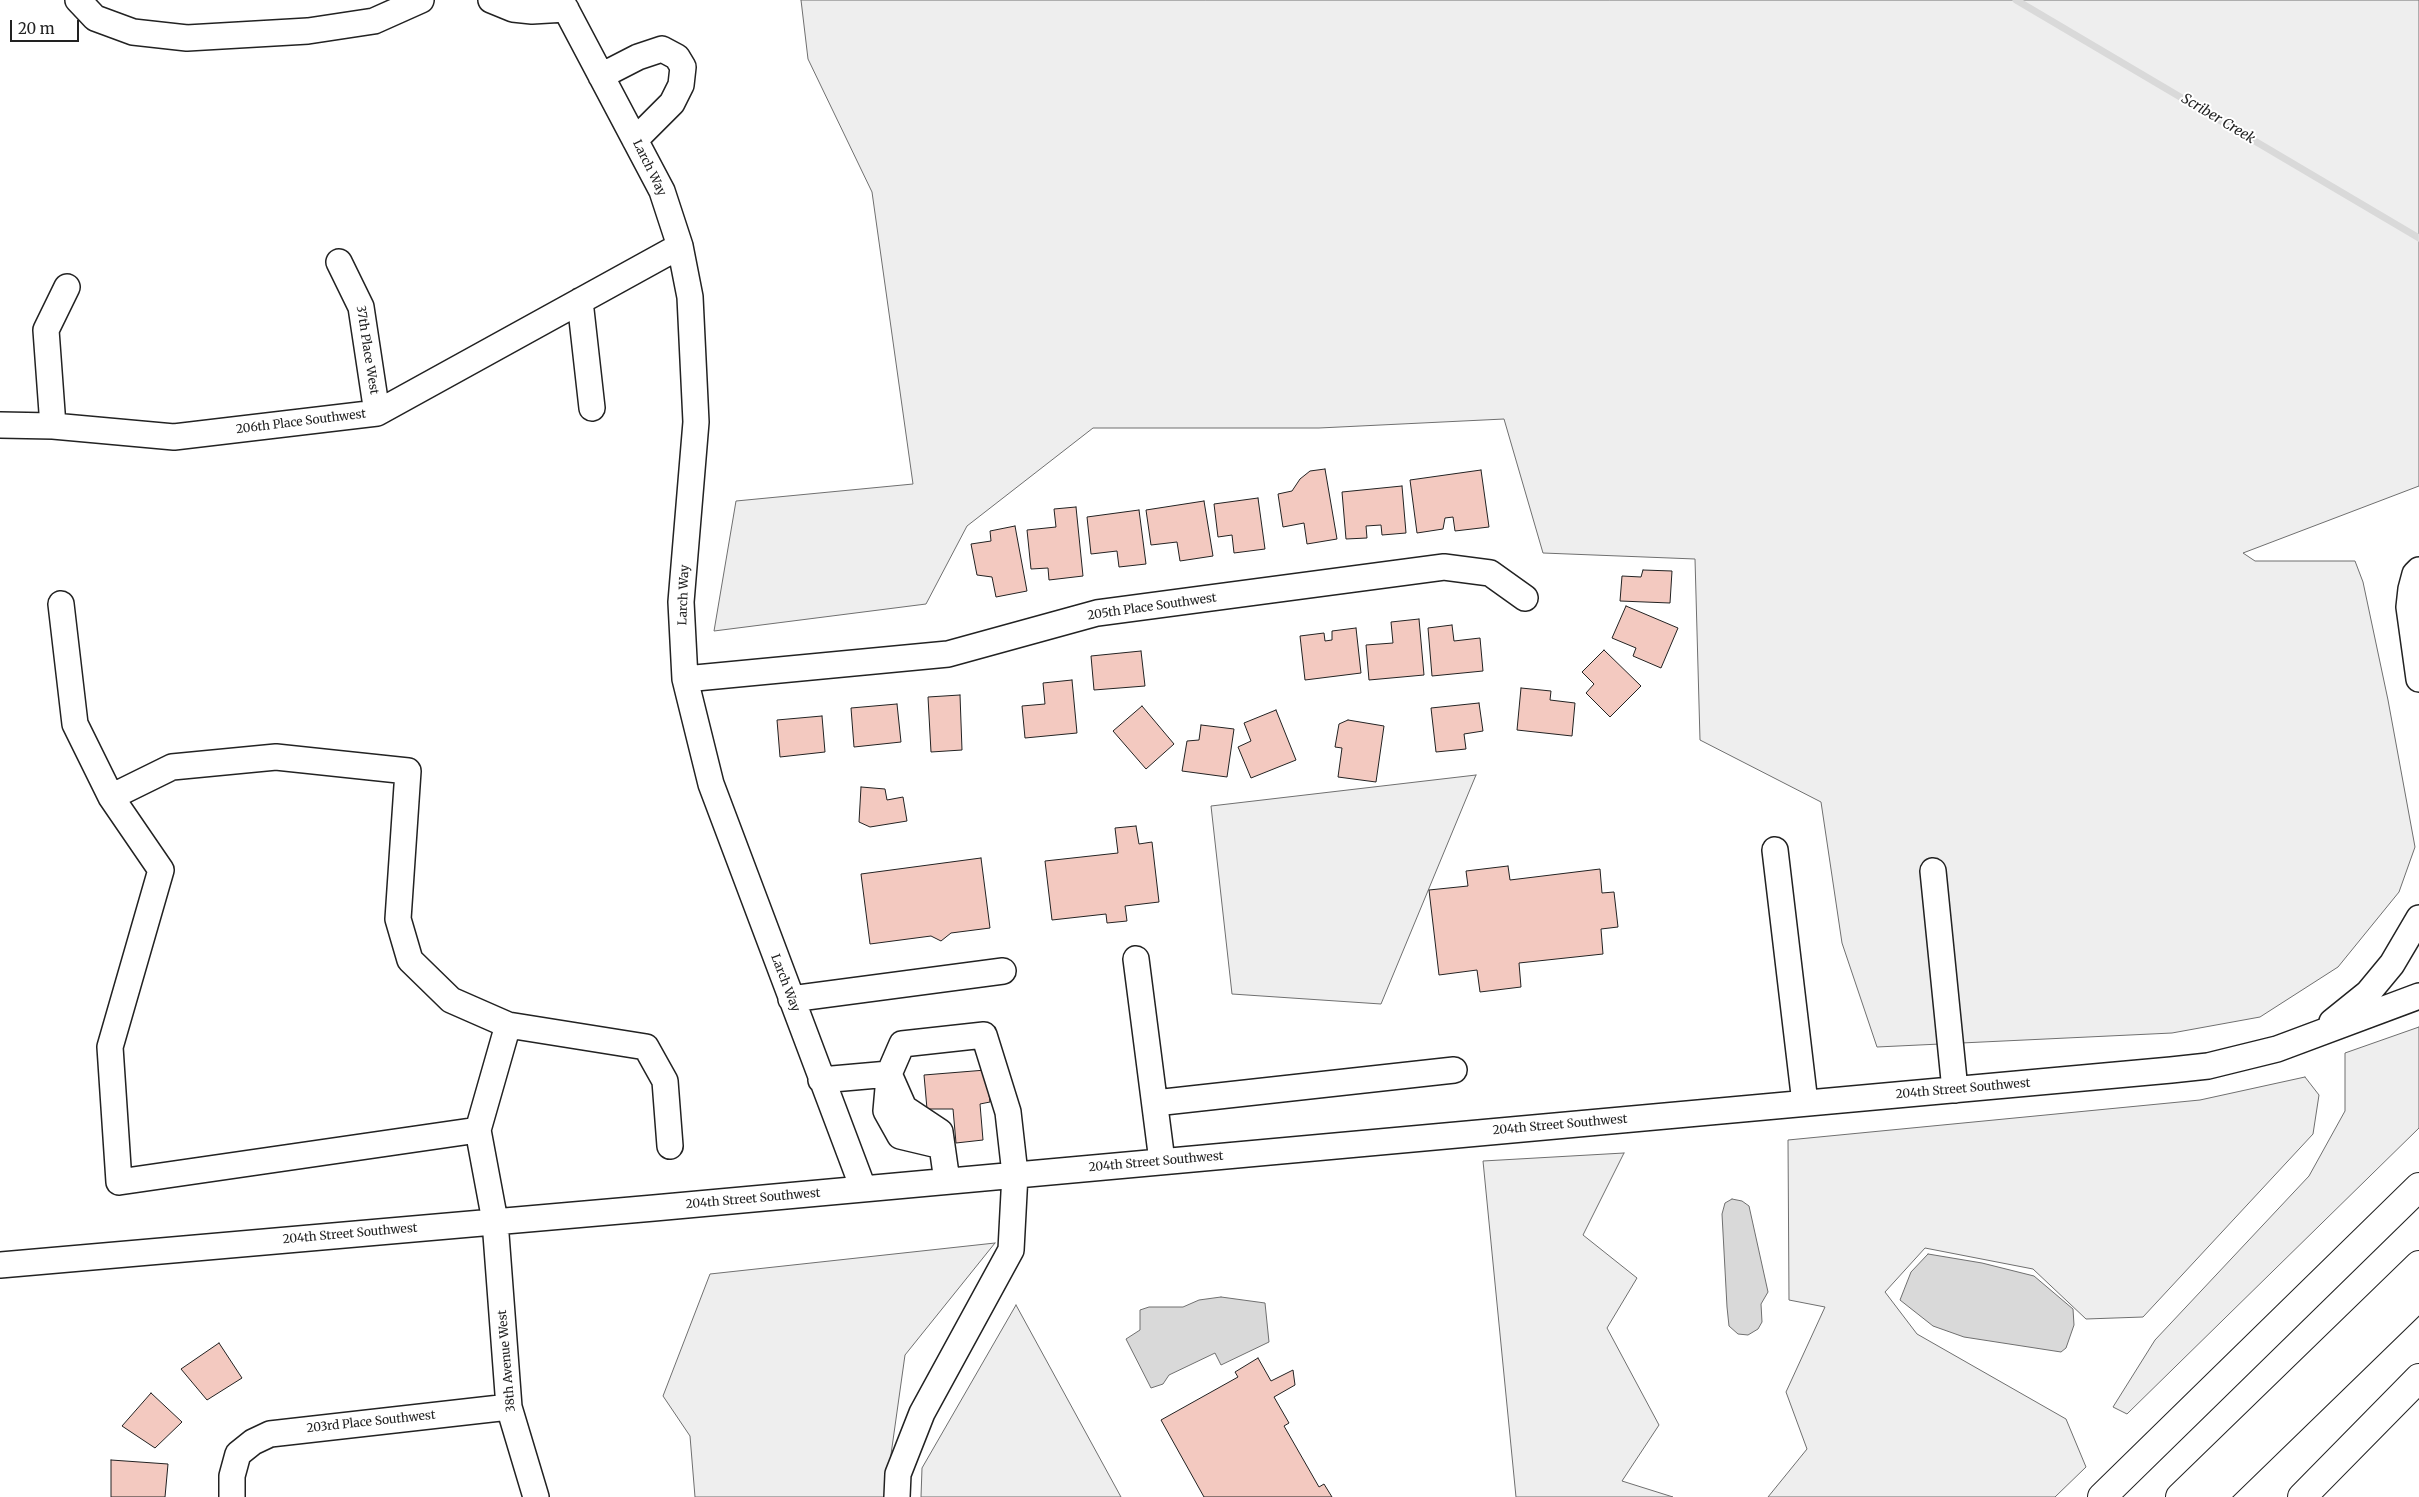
<!DOCTYPE html>
<style>
body{margin:0}
#map{position:relative;width:2419px;height:1497px;overflow:hidden;background:#fff;font-family:Merriweather,serif}
canvas{display:block}
.scale{position:absolute;left:10px;top:20px;width:69px;height:22px;box-sizing:border-box;border:2px solid #222;border-top:0;padding-left:6px;font-size:15px;line-height:18px;white-space:nowrap;color:#222;-webkit-text-stroke:4px #fff;paint-order:stroke}
</style>
<div id="map">
<canvas width="2419" height="1497"></canvas>
<div class="scale">20 m</div>
</div>
<script>
const ctx = document.querySelector('canvas').getContext('2d');
ctx.lineJoin = 'round';
function fillPath(path, color) {
  ctx.fillStyle = color;
  ctx.fill(path, 'evenodd');
}
function poly(rows) {
  const path = new Path2D();
  for (const r of rows) {
    path.moveTo(r[0], r[1]);
    for (let i = 2; i < r.length; i += 2) path.lineTo(r[i], r[i + 1]);
  }
  return path;
}
function stroke(path, color, width, dash) {
  ctx.strokeStyle = color;
  ctx.lineWidth = width;
  ctx.lineCap = dash ? 'butt' : 'round';
  ctx.setLineDash(dash || []);
  ctx.stroke(path);
}
function write(font, color, halo, rows, align = 'center') {
  ctx.font = font + ' Merriweather,serif';
  ctx.lineWidth = 4;
  ctx.setLineDash([]);
  ctx.textBaseline = 'middle';
  ctx.strokeStyle = halo;
  ctx.fillStyle = color;
  for (const [text, x, y, turn = 0] of rows) {
    ctx.save();
    ctx.translate(x, y);
    ctx.rotate((+turn || 0) * Math.PI / 180);
    ctx.textAlign = isNaN(turn) ? turn : align;
    if (halo) ctx.strokeText(text, 0, 0);
    ctx.fillText(text, 0, 0);
    ctx.restore();
  }
}
const green = poly([
 [801,0,2419,0,2419,486,2243,553,2255,561,2355,561,2363,582,2388,700,2415,847,2399,892,2338,967,2260,1017,2172,1033,1877,1047,1842,943,1821,802,1700,740,1695,559,1543,553,1504,419,1319,428,1093,428,967,526,926,604,714,631,736,501,913,484,872,192,808,59,801,0],
 [1476,775,1381,1004,1232,994,1211,806,1476,775],
 [2419,1027,2419,1128,2127,1414,2113,1407,2155,1340,2309,1176,2345,1111,2345,1053,2419,1027],
 [2305,1077,2319,1095,2313,1134,2143,1317,2086,1319,2033,1269,1925,1248,1885,1292,1917,1334,2066,1419,2086,1467,2055,1497,1768,1497,1807,1449,1786,1392,1825,1307,1789,1300,1788,1140,2200,1100,2305,1077],
 [1624,1153,1583,1235,1637,1278,1607,1328,1659,1425,1622,1481,1673,1497,1516,1497,1483,1161,1624,1153],
 [995,1243,905,1355,885,1497,695,1497,690,1436,663,1396,710,1274,995,1243],
 [1016,1305,1121,1497,921,1497,922,1468,1016,1305]
]);
fillPath(green, '#eee');
stroke(green, '#6f6f6f', 1);
const water = poly([
 [1732,1199,1742,1201,1749,1206,1768,1292,1761,1304,1762,1322,1758,1329,1748,1335,1738,1334,1729,1326,1727,1307,1722,1214,1725,1203,1732,1199],
 [1928,1254,1982,1263,2034,1276,2073,1309,2074,1325,2066,1348,2061,1352,1964,1337,1933,1326,1900,1300,1911,1272,1928,1254],
 [1221,1297,1265,1303,1269,1342,1221,1365,1215,1353,1169,1375,1163,1384,1151,1388,1126,1339,1140,1330,1140,1310,1149,1307,1183,1307,1199,1300,1221,1297]
]);
fillPath(water, '#d9d9d9');
stroke(water, '#6f6f6f', 1);
stroke(poly([
 [2016,0,2419,238]
]), '#d9d9d9', 7);
const building = poly([
 [1325,469,1337,539,1307,544,1304,523,1283,527,1278,494,1292,491,1300,479,1310,471,1325,469],
 [1481,470,1489,527,1455,531,1453,517,1445,518,1443,529,1417,533,1410,480,1481,470],
 [1402,486,1406,533,1382,535,1381,525,1366,526,1367,538,1346,539,1342,492,1402,486],
 [1258,498,1265,549,1234,553,1232,535,1218,537,1214,504,1258,498],
 [1204,501,1213,556,1180,561,1177,542,1151,545,1146,510,1204,501],
 [1076,507,1083,576,1049,580,1048,568,1031,569,1027,530,1056,527,1054,509,1076,507],
 [1139,510,1146,564,1119,567,1117,551,1091,554,1087,517,1139,510],
 [1015,526,1027,591,996,597,992,577,977,575,971,544,991,541,990,531,1015,526],
 [1643,570,1672,571,1670,603,1620,601,1622,576,1641,577,1643,570],
 [1626,606,1678,628,1661,668,1633,656,1636,648,1612,638,1626,606],
 [1419,619,1424,675,1369,680,1366,645,1393,643,1391,622,1419,619],
 [1452,625,1454,641,1480,638,1483,671,1432,676,1428,628,1452,625],
 [1356,628,1361,673,1305,680,1300,636,1324,633,1325,641,1332,640,1332,631,1356,628],
 [1604,650,1641,686,1610,717,1586,693,1594,684,1582,672,1604,650],
 [1141,651,1145,686,1094,690,1091,656,1141,651],
 [1072,680,1077,733,1025,738,1022,706,1045,704,1043,683,1072,680],
 [1521,688,1551,691,1550,700,1575,703,1572,736,1517,730,1521,688],
 [960,695,962,750,931,752,928,697,960,695],
 [1479,703,1483,731,1464,734,1466,749,1436,752,1431,708,1479,703],
 [897,704,901,742,854,747,851,708,897,704],
 [1142,706,1174,744,1146,769,1113,731,1142,706],
 [1276,710,1296,760,1251,778,1238,747,1251,741,1244,723,1276,710],
 [822,716,825,752,780,757,777,720,822,716],
 [1348,720,1384,726,1376,782,1338,777,1342,748,1335,747,1339,724,1348,720],
 [1201,725,1234,729,1227,777,1182,771,1187,741,1199,740,1201,725],
 [861,787,885,789,887,800,903,797,907,821,870,827,859,822,861,787],
 [1136,826,1139,844,1152,842,1159,902,1125,906,1127,921,1107,923,1106,914,1052,920,1045,861,1118,853,1115,828,1136,826],
 [981,858,990,928,951,933,941,941,931,936,870,944,861,874,981,858],
 [1508,866,1510,880,1600,869,1602,893,1614,892,1618,927,1601,929,1603,954,1519,963,1521,987,1480,992,1477,970,1439,975,1429,890,1468,886,1466,871,1508,866],
 [986,1070,990,1102,980,1104,983,1140,956,1143,953,1109,927,1109,924,1075,986,1070],
 [219,1343,242,1378,207,1400,181,1369,219,1343],
 [1258,1358,1271,1381,1293,1370,1295,1385,1274,1397,1289,1423,1284,1426,1319,1487,1324,1484,1332,1497,1204,1497,1161,1420,1238,1377,1235,1372,1258,1358],
 [151,1393,182,1422,155,1448,122,1426,151,1393],
 [111,1460,168,1464,165,1497,111,1497,111,1460]
]);
fillPath(building, '#f3c9c0');
stroke(building, '#222', 1);
const minor = poly([
 [78,0,95,18,133,32,187,38,308,31,374,21,421,0],
 [491,0,513,9,532,11,566,9],
 [561,0,662,191,680,246,690,297,696,422,681,602,685,679,711,784,863,1188],
 [601,76,638,57,662,49,677,57,683,67,681,85,672,103,635,140],
 [339,262,361,307,377,413],
 [580,301,592,408],
 [0,425,53,426,174,437,377,413,680,246],
 [53,426,46,330,67,287],
 [2419,570,2415,574,2411,589,2409,607,2419,679],
 [61,604,75,724,111,797,161,870,110,1047,119,1182,478,1130,495,1221,509,1407,536,1497],
 [685,679,948,654,1097,613,1444,567,1490,573,1525,598],
 [111,797,172,767,276,757,408,771,398,919,410,960,451,1000,508,1025,646,1047,665,1081,670,1146],
 [1775,850,1805,1103],
 [1933,871,1955,1090],
 [1136,959,1162,1161],
 [791,999,1003,971],
 [2332,1022,2368,993,2392,964,2419,918],
 [889,1074,904,1108,940,1132,947,1181],
 [889,1077,886,1111,900,1136,942,1146],
 [821,1080,889,1074,902,1044,984,1035,1008,1112,1015,1174,1011,1250,922,1413,898,1474,897,1497],
 [1155,1103,1454,1070],
 [478,1130,508,1025],
 [0,1265,654,1208,2171,1070,2208,1066,2277,1049,2419,996],
 [232,1497,232,1476,238,1454,253,1442,270,1434,509,1407]
]);
const highway = poly([
 [2102,1497,2419,1187],
 [2180,1497,2419,1265],
 [2212,1497,2419,1296],
 [2302,1497,2419,1378]
]);
stroke(minor, '#222', 28);
stroke(highway, '#222', 30);
stroke(minor, '#fff', 25);
stroke(highway, '#fff', 28);
write('12px', '#222', '#fff', [
 ["Larch Way",649,168,64],
 ["37th Place West",367,350,81],
 ["206th Place Southwest",301,422,-7],
 ["Larch Way",684,595,-88],
 ["205th Place Southwest",1152,607,-8],
 ["Larch Way",785,983,69],
 ["204th Street Southwest",1963,1089,-5],
 ["204th Street Southwest",1560,1125,-5],
 ["204th Street Southwest",1156,1162,-5],
 ["204th Street Southwest",753,1199,-5],
 ["204th Street Southwest",350,1234,-5],
 ["38th Avenue West",507,1361,-95],
 ["203rd Place Southwest",371,1422,-6]
]);
write('italic 14px', '#222', '#fff', [
 ["Scriber Creek",2218,119,31]
]);
</script>
